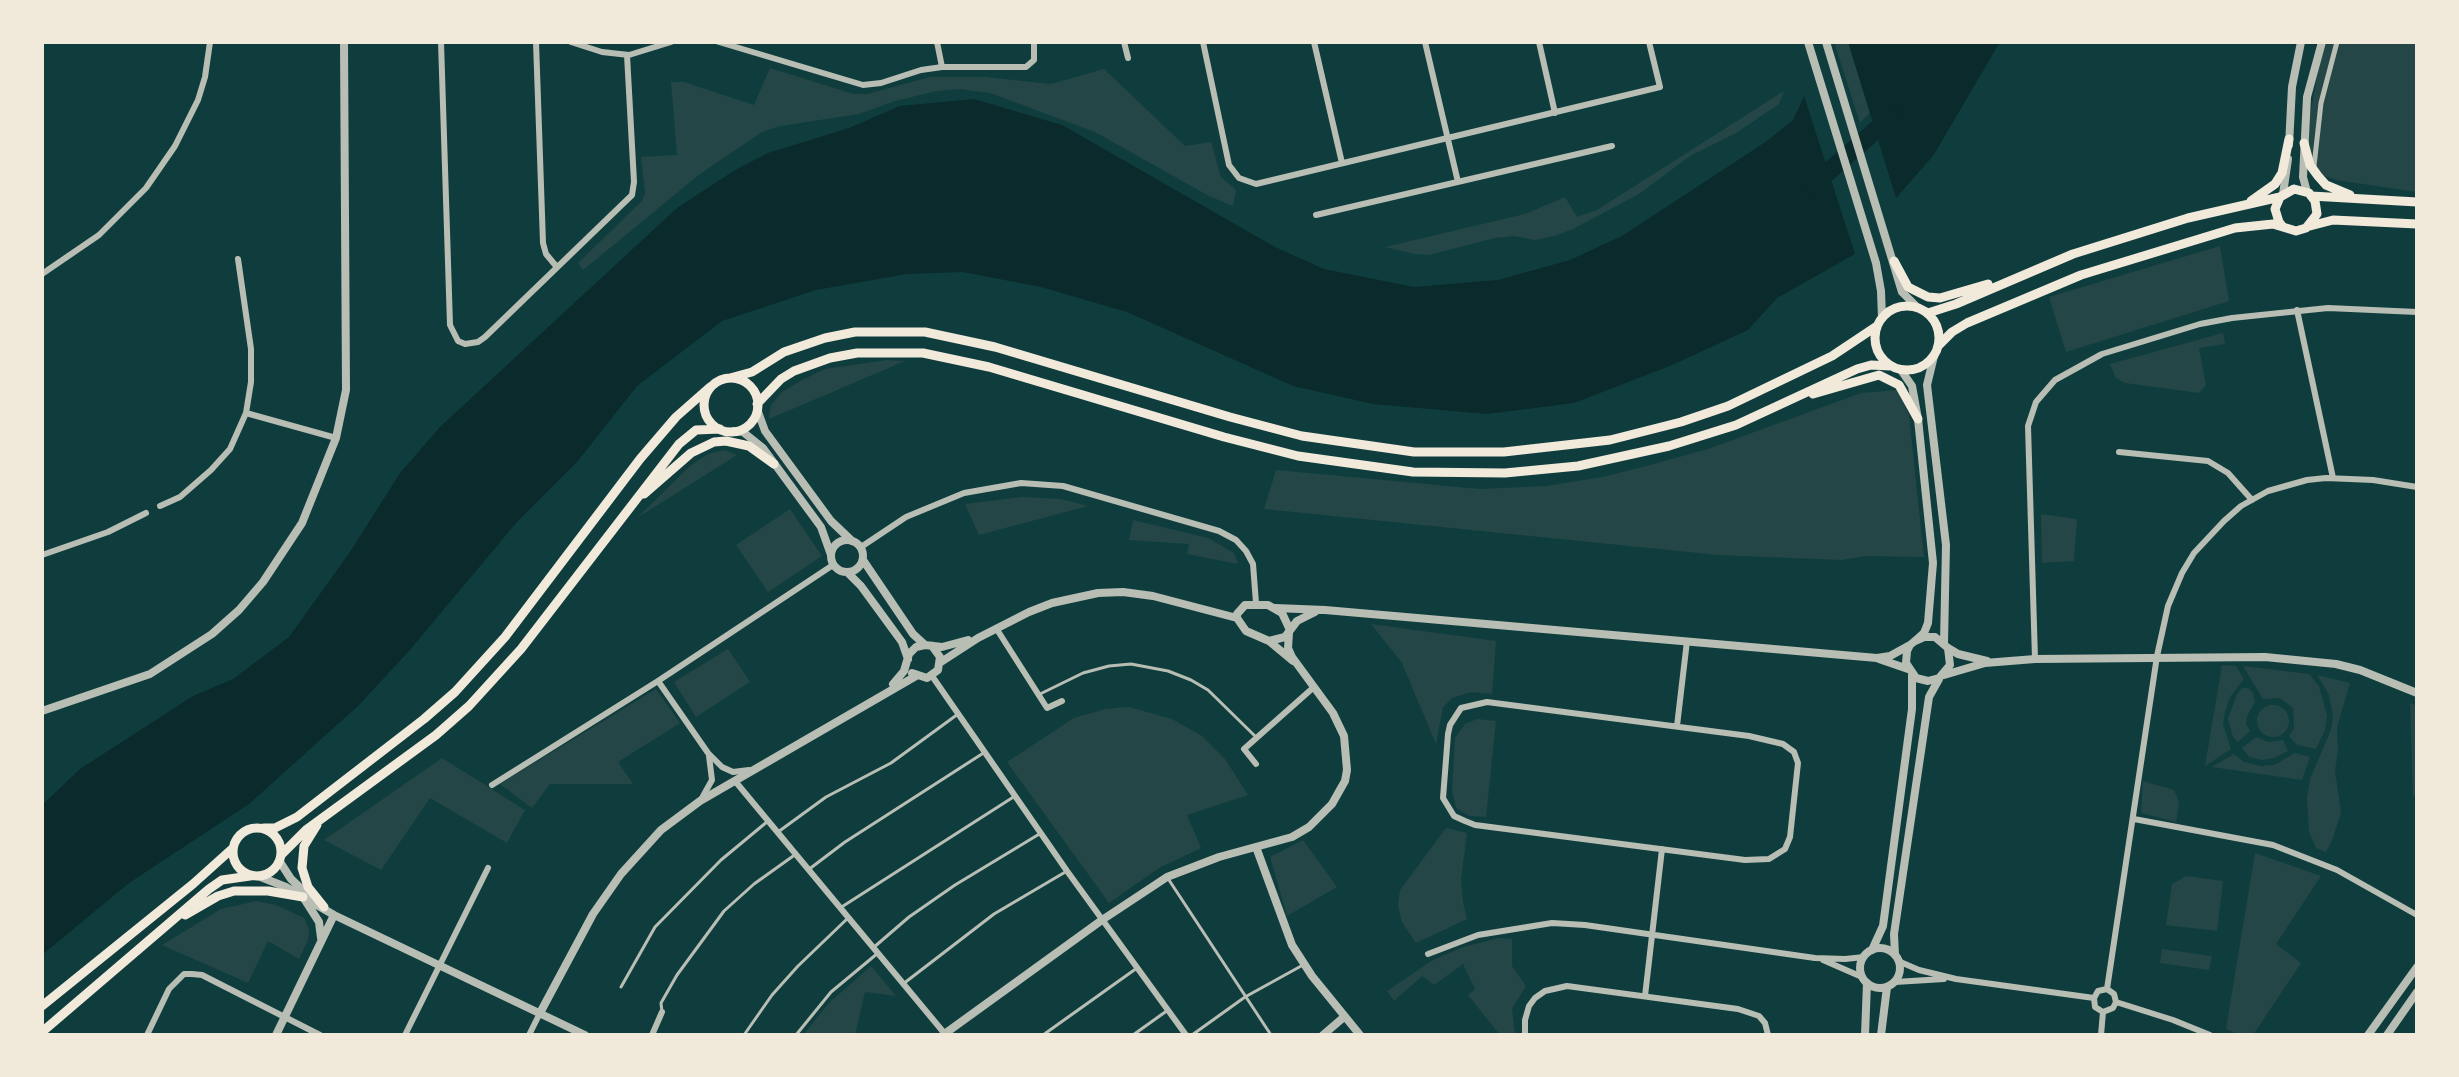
<!DOCTYPE html>
<style>
body{margin:0}
#map{position:relative;width:2459px;height:1077px;overflow:hidden;background:#0f3d3e;font-family:"Fira Sans Condensed",sans-serif}
canvas{display:block}
.frame{position:absolute;inset:0;border:44px solid #f1e9da;pointer-events:none}
</style>
<div id="map">
<canvas width="2459" height="1077"></canvas>
<div class="frame"></div>
</div>
<script>
const ctx = document.querySelector('canvas').getContext('2d');
ctx.lineJoin = 'round';
function fillPath(path, color) {
  ctx.fillStyle = color;
  ctx.fill(path, 'evenodd');
}
function poly(rows) {
  const path = new Path2D();
  for (const r of rows) {
    if (r.length === 3) {
      path.moveTo(r[0] + r[2], r[1]);
      path.arc(r[0], r[1], r[2], 0, 2 * Math.PI);
      continue;
    }
    path.moveTo(r[0], r[1]);
    for (let i = 2; i < r.length; i += 2) path.lineTo(r[i], r[i + 1]);
  }
  return path;
}
function stroke(path, color, width, dash) {
  ctx.strokeStyle = color;
  ctx.lineWidth = width;
  ctx.lineCap = dash ? 'butt' : 'round';
  ctx.setLineDash(dash || []);
  ctx.stroke(path);
}
fillPath(poly([
 [1834,42,1918,42,1915,65,1860,123],
 [2323,42,2417,42,2417,192,2336,180,2314,172,2308,162,2310,117],
 [770,68,853,94,867,94,930,77,985,77,1051,84,1104,69,1185,146,1211,142,1221,177,1236,190,1233,206,1209,196,1095,132,990,93,959,89,937,91,895,101,859,114,781,126,762,132,700,174,583,270,578,263,642,201,645,193,641,157,677,155,671,82,684,82,754,105],
 [1784,91,1779,104,1736,133,1690,156,1639,194,1573,229,1554,236,1535,240,1514,236,1495,238,1429,255,1414,254,1385,247,1525,214,1565,197,1577,217,1597,210],
 [2220,246,2229,301,2066,352,2049,297],
 [2223,333,2225,344,2199,348,2206,385,2199,393,2125,383,2116,378,2110,364],
 [887,360,905,361,769,419,771,405,782,392,802,380,825,369],
 [1897,390,1909,415,1924,557,1866,556,1842,560,1718,555,1264,509,1276,470,1480,489,1546,486,1603,477,1650,465,1708,449,1861,393],
 [725,450,737,455,637,518,690,466,708,454],
 [1022,497,1061,499,1088,506,979,535,965,504],
 [790,509,822,556,768,592,736,545],
 [2041,514,2077,519,2074,561,2042,563],
 [1133,520,1208,538,1234,553,1238,564,1187,554,1189,544,1129,540],
 [1371,624,1496,641,1492,694,1471,692,1452,698,1443,707,1436,744,1402,663],
 [728,649,750,682,696,717,674,682],
 [2222,665,2236,666,2244,679,2230,697,2225,712,2223,724,2231,749,2205,766],
 [2243,666,2309,674,2319,686,2327,716,2325,730,2316,749,2297,745,2289,736,2294,728,2293,708,2280,698,2263,699],
 [2317,675,2350,683,2337,727,2338,751,2335,771,2341,812,2333,838,2326,852,2316,848,2309,832,2307,798,2310,779,2331,730,2333,716,2329,695],
 [2242,688,2248,688,2253,693,2255,702,2247,716,2246,724,2250,731,2238,742,2233,737,2228,719,2237,694],
 [656,689,680,723,618,762,633,784,550,784,532,808,500,784],
 [2410,703,2417,706,2417,791,2413,797],
 [2273,721,16],
 [1129,707,1172,719,1202,736,1225,759,1248,795,1187,815,1201,848,1159,868,1109,903,1007,762,1074,718,1105,709],
 [1477,719,1496,721,1486,817,1469,816,1456,808,1452,790,1455,738,1465,724],
 [2256,737,2269,742,2283,740,2288,751,2274,758,2262,760,2249,757,2242,748],
 [2295,753,2310,757,2302,780,2212,767,2234,754,2244,762,2261,766,2274,765],
 [442,758,525,810,507,843,430,798,381,870,324,840],
 [2143,781,2174,790,2179,803,2176,822,2141,813],
 [1446,828,1467,833,1461,880,1463,902,1467,919,1416,943,1402,922,1398,905,1400,890],
 [1303,840,1337,887,1287,916,1270,857],
 [2255,853,2321,876,2276,944,2301,963,2253,1035,2239,1035,2226,1029],
 [2186,876,2223,881,2217,931,2166,925,2172,884],
 [257,901,276,905,304,918,309,929,308,940,299,959,268,941,248,983,162,945,221,909],
 [1499,938,1512,939,1512,966,1526,986,1512,1009,1515,1035,1500,1035,1468,995,1475,989,1463,964,1434,985,1422,976,1394,1001,1387,991,1433,960,1463,947],
 [2162,949,2212,956,2209,970,2160,963],
 [871,966,896,996,865,992,855,1035,803,1035,830,1002]
]), '#244646');
fillPath(poly([
 [1848,42,2000,42,1933,156,1896,198],
 [1804,96,1855,254,1777,298,1748,330,1672,365,1574,403,1487,414,1373,404,1293,386,1127,312,1041,287,963,272,907,274,816,290,722,321,637,386,577,462,517,522,409,651,358,706,249,804,129,883,42,955,42,805,80,769,193,696,233,679,289,637,350,552,400,473,440,427,677,208,735,170,768,153,849,128,900,106,974,99,1062,125,1275,247,1324,269,1414,287,1498,280,1570,260,1622,236,1767,141,1793,120]
]), '#0a2a2b');
stroke(poly([
 [1811,187,1894,114]
]), '#0a2a2b', 18);
stroke(poly([
 [1038,695,1083,673,1109,666,1131,664,1168,671,1191,680,1208,690,1256,737],
 [778,832,826,797,891,763,958,714],
 [808,870,845,842,985,752],
 [1167,877,1271,1035],
 [840,908,1015,796],
 [873,948,909,917,955,885,1041,833],
 [903,984,994,914,1067,871],
 [621,987,655,927,721,860,768,821],
 [662,1012,661,1003,677,975,724,911,754,884,796,854],
 [744,1035,772,995,798,966,848,918],
 [796,1035,831,992,878,953],
 [1043,1035,1137,968],
 [1133,1035,1168,1010],
 [1192,1035,1245,997,1303,965]
]), '#b8beb3', 3);
stroke(poly([
 [2314,166,2321,103,2337,42]
]), '#b8beb3', 5);
stroke(poly([
 [441,42,450,325,458,341,465,344,478,342,485,337,632,195,634,182,627,55],
 [536,42,543,243,546,254,556,266],
 [571,42,602,52,629,55,671,42],
 [719,42,863,85,881,83,921,70,942,67,1026,67,1034,60,1034,42],
 [937,42,942,67],
 [1124,42,1128,58],
 [1203,42,1229,165,1239,178,1256,184,1660,87,1649,42],
 [1314,42,1342,163],
 [1425,42,1458,182],
 [1539,42,1555,113],
 [1316,215,1612,146],
 [238,259,251,349,251,382,246,413,336,438],
 [42,274,99,235,146,188,175,146,198,100,205,77,210,42],
 [2297,310,2333,478],
 [2119,452,2208,461,2228,473,2252,500],
 [160,506,180,497,211,470,230,449,246,413],
 [861,547,906,517,964,493,1021,483,1063,486,1219,531,1236,540,1246,551,1253,564,1256,603],
 [42,555,108,532,146,513],
 [996,628,1047,708,1062,701],
 [2035,659,2028,426,2036,402,2055,380,2102,354,2200,324,2232,318,2328,308,2417,312],
 [932,676,1067,871,1186,1035],
 [1487,702,1749,736,1783,744,1794,752,1798,763,1790,837,1785,849,1769,859,1745,860,1475,825,1465,821,1454,816,1443,798,1448,734,1450,725,1461,708,1487,702],
 [1677,726,1687,641],
 [1256,764,1244,749,1314,687],
 [749,770,733,772,722,767,708,753,658,681,833,565],
 [735,781,945,1034],
 [492,785,658,681],
 [702,798,712,780,709,756],
 [2134,819,2273,845,2337,870,2417,915],
 [1428,954,1478,935,1552,923,1585,925,1815,958,1845,959,1864,957],
 [1823,960,1862,977],
 [1898,961,1919,970,1956,979,2094,998],
 [1895,982,1944,979],
 [2107,989,2157,656,2168,606,2182,573,2194,553,2224,521,2241,506,2268,491,2307,480,2326,478,2373,480,2417,487],
 [1645,996,1662,849],
 [2094,998,2095,1007,2103,1012,2113,1008,2116,1002],
 [2094,998,2098,991,2107,989,2114,994,2116,1002],
 [2116,1002,2173,1020,2210,1035],
 [147,1035,169,989,184,974,192,974,202,975,320,1035],
 [405,1035,488,868],
 [529,1035,540,1013],
 [652,1035,662,1012],
 [1525,1035,1525,1020,1529,1006,1535,998,1545,991,1567,986,1738,1009,1759,1016,1765,1023,1768,1035],
 [2101,1035,2103,1012]
]), '#b8beb3', 6);
stroke(poly([
 [1808,42,1876,263,1881,291,1882,318],
 [1826,42,1902,292,1918,308],
 [2289,145,2292,87,2301,42],
 [2307,192,2303,177,2307,97,2322,42],
 [2283,194,2288,159],
 [1934,356,1927,385,1946,545,1944,643],
 [1901,370,1912,386,1918,419,1933,563,1928,623,1924,633,1915,641,1910,645,1907,651,1906,663,1916,678,1928,681,1939,678,1950,665,1948,648,1935,637,1924,637,1915,641],
 [757,409,765,431,831,521,852,541],
 [734,431,743,432,763,448,821,527,831,555],
 [847,556,16],
 [863,560,913,634,925,645],
 [848,573,861,586,902,642,908,659],
 [1275,608,1325,610,1877,658,1890,656,1910,645],
 [1237,618,1246,631,1269,641,1285,637,1297,621,1315,612],
 [1237,618,1237,614,1245,605,1268,605,1282,613,1290,630],
 [1269,641,1293,661],
 [1948,648,1958,654,1987,661],
 [1879,659,1908,669],
 [941,662,978,638,1029,612,1052,603,1098,593,1123,592,1153,596,1237,618],
 [912,673,927,678,938,670,940,657,932,646],
 [1944,675,1985,663,2035,659,2265,657,2336,664,2360,670,2417,693],
 [893,684,904,671,909,654,916,647,925,645,942,647,968,640],
 [42,711,150,674,212,634,239,610,263,582,302,523,336,438,346,390,344,42],
 [1256,847,1292,945,1312,976,1360,1035],
 [280,862,291,879,308,895],
 [258,876,286,887,334,915,585,1035],
 [305,900,319,922,321,938],
 [1880,968,20],
 [1872,950,1883,926,1912,709,1912,675],
 [1895,955,1894,934,1929,697,1939,679],
 [540,1013,593,914,621,874,661,830,700,801,916,676],
 [276,1035,334,915],
 [943,1035,1102,920,1167,877,1219,857,1292,837,1309,827,1332,804,1345,781,1347,770,1344,736,1333,713,1292,657,1288,648,1289,633],
 [1323,1035,1344,1017],
 [1865,1035,1867,983],
 [1881,1035,1887,987],
 [2368,1035,2417,967],
 [2387,1035,2417,992]
]), '#b8beb3', 8);
stroke(poly([
 [2304,143,2310,165,2318,176,2326,185,2350,195],
 [2311,196,2417,202],
 [2251,201,2275,184,2282,173,2289,139],
 [2310,226,2333,220,2417,224],
 [1894,261,1908,287,1928,297,1940,298,1988,284],
 [1907,338,32],
 [1928,313,1956,304,2073,254,2188,218,2280,197],
 [1938,346,1952,332,1967,323,2081,275,2235,228,2273,224,2296,231,2306,228,2317,214,2315,201,2309,193,2294,189,2280,197,2275,209,2279,222,2283,227],
 [730,378,752,372,784,352,825,338,855,332,925,332,995,347,1230,417,1302,436,1414,452,1504,452,1610,440,1681,422,1728,406,1832,356,1877,326],
 [731,405,27],
 [1813,394,1879,375,1899,385,1918,419],
 [757,404,781,379,794,371,830,358,857,353,923,353,989,367,1224,437,1298,456,1413,472,1505,473,1578,466,1669,446,1736,425,1857,369,1871,365,1891,366],
 [644,494,691,453,714,442,726,441,749,446,774,464],
 [317,825,304,846,302,868,308,887,324,907],
 [257,852,24],
 [264,828,275,828,297,817,424,719,455,692,505,637,640,459,676,417,710,387],
 [282,854,306,830,436,735,469,706,521,649,679,444,696,430,720,429],
 [185,915,218,896,234,891,268,891,303,897],
 [42,1006,193,884,233,848],
 [42,1032,209,889,222,880,250,876]
]), '#f1e9da', 9);
</script>
